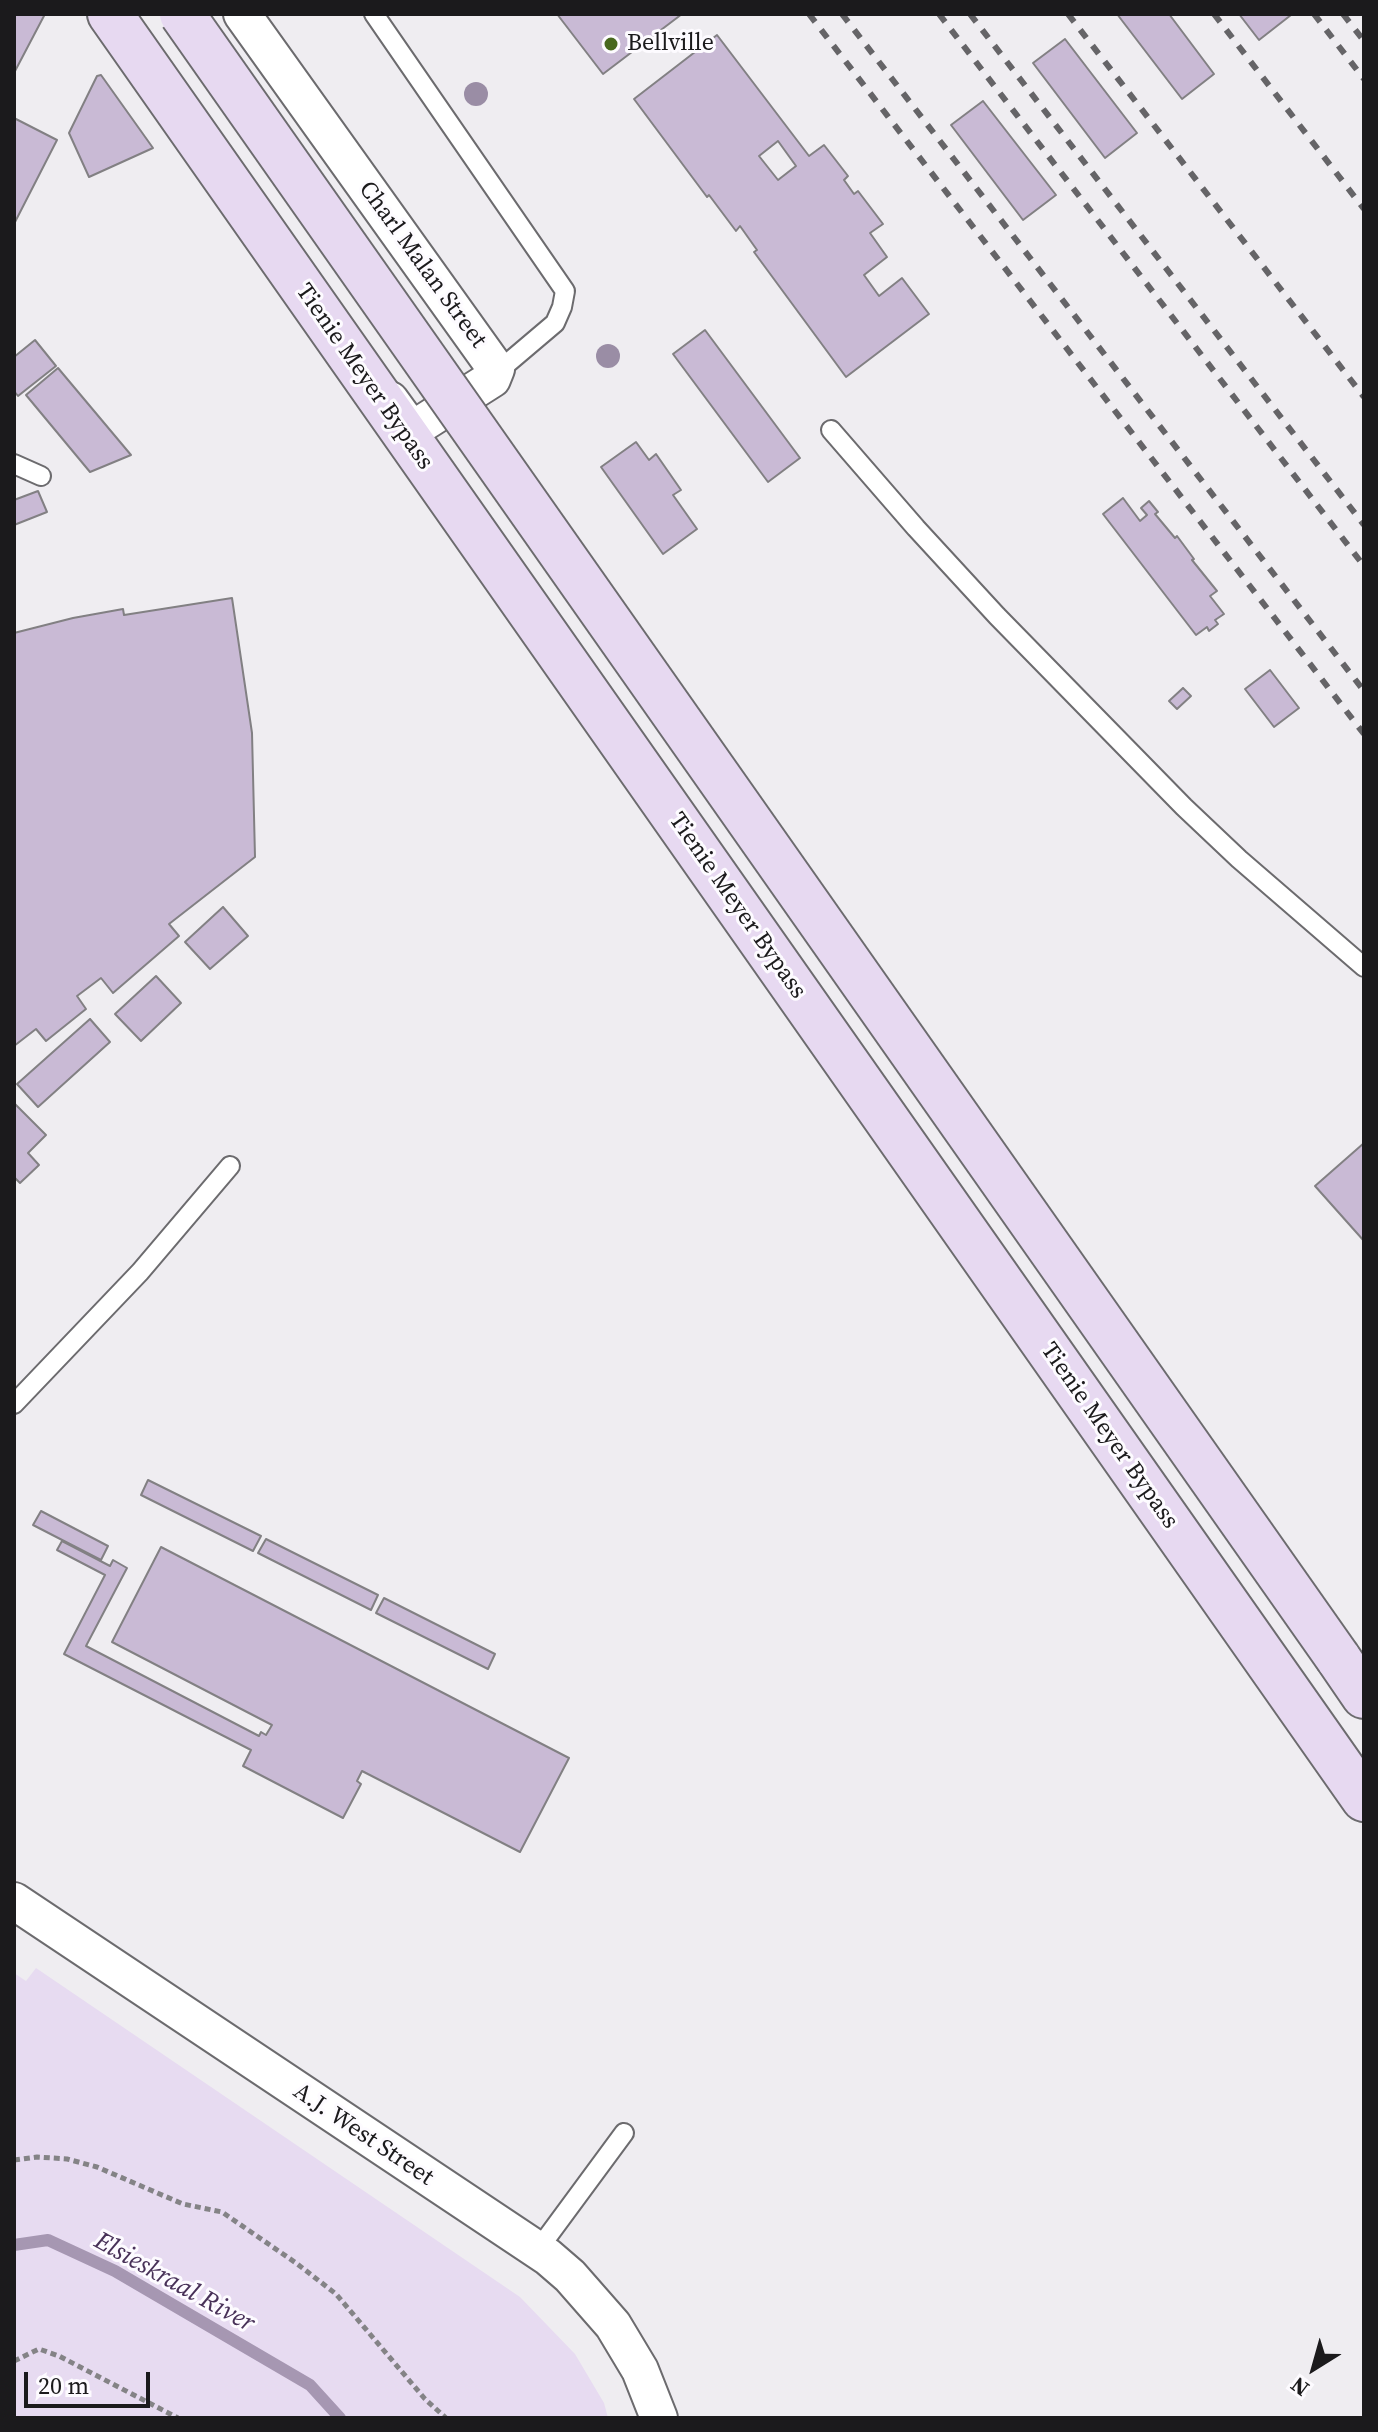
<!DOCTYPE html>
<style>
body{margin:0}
#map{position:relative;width:1378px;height:2432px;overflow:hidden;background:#efedf1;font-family:"Source Serif 4",serif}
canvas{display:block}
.frame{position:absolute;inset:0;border:16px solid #1b1a1c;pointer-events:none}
.north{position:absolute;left:1274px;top:2328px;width:80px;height:80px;-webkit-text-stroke:6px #fdfbff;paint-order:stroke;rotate:217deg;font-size:22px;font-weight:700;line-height:32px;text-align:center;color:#1b1a1c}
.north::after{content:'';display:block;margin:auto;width:28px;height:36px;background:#1b1a1c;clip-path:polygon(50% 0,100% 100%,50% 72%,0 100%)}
.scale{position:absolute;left:24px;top:2372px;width:126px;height:36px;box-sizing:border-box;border:4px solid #1b1a1c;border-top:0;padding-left:10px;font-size:24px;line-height:28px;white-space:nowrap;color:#1b1a1c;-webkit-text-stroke:6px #fdfbff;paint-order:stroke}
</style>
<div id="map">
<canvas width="1378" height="2432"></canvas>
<div class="frame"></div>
<div class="north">N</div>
<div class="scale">20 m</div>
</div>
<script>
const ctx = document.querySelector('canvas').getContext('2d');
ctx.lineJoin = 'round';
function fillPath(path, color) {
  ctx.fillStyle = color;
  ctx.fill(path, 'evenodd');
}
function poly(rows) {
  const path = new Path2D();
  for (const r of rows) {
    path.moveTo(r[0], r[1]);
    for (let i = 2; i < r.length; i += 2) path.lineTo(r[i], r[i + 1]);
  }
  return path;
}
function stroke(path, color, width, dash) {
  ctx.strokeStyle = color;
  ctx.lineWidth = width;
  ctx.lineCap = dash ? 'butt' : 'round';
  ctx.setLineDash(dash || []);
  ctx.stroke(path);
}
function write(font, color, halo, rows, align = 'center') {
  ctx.font = font + ' "Source Serif 4",serif';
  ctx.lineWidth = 6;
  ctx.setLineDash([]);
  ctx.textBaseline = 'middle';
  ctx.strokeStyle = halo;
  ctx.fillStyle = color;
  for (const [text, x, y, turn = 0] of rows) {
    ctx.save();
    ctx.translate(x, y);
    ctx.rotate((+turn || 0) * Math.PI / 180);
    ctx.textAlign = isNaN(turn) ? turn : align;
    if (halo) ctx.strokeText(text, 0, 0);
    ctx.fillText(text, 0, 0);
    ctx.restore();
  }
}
fillPath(poly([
 [36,1968,520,2297,575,2354,604,2403,608,2418,14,2418,14,1973,26,1981]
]), '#e7dbf1');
stroke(poly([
 [14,2245,48,2240,115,2271,310,2385,340,2418]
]), '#a697b2', 12);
const building = poly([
 [14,14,45,14,14,73,14,14],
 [557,14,682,14,603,74,557,14],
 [1117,14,1169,14,1214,74,1182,99,1117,14],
 [1239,14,1290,14,1291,15,1259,40,1239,14],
 [717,35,809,156,824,145,848,176,844,180,854,194,858,191,883,224,870,233,887,257,864,275,879,296,902,278,929,314,846,377,754,252,757,250,740,226,736,231,709,195,707,197,634,99,717,35],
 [778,141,796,166,778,180,759,156,778,141],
 [1065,39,1137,133,1105,158,1033,63,1065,39],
 [101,75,153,148,89,177,69,133,97,76,101,75],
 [983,101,1056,195,1023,220,951,125,983,101],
 [14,118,57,140,14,224,14,118],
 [705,330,800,458,768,482,673,354,705,330],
 [35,340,56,366,18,396,14,391,14,357,35,340],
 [58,368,131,455,90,472,26,395,58,368],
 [636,442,649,460,656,454,681,490,673,495,697,529,663,554,601,467,636,442],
 [38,491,47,512,14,525,14,500,38,491],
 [1123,498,1140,521,1147,515,1141,508,1149,501,1158,512,1155,514,1175,538,1177,536,1194,559,1192,560,1217,591,1210,596,1224,614,1215,620,1218,624,1209,631,1207,627,1196,635,1103,514,1123,498],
 [232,598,252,733,255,857,169,924,179,936,113,993,101,978,77,996,86,1009,46,1041,36,1029,14,1046,14,633,73,618,123,609,124,615,232,598],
 [1270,670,1299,708,1274,727,1245,689,1270,670],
 [1183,688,1191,696,1177,709,1169,701,1183,688],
 [223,907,248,936,210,969,185,942,223,907],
 [156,976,181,1003,141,1041,115,1014,156,976],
 [90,1019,110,1042,38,1107,17,1084,90,1019],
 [14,1103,46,1135,28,1153,39,1165,20,1183,14,1177,14,1103],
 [1364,1143,1364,1241,1315,1186,1364,1143],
 [148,1480,261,1536,253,1551,141,1495,148,1480],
 [41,1511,108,1546,101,1560,33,1525,41,1511],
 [266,1539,378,1595,371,1610,258,1553,266,1539],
 [62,1541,110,1566,113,1560,127,1568,86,1646,259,1736,261,1732,266,1735,272,1725,112,1642,161,1547,569,1758,520,1852,362,1771,357,1781,361,1784,343,1818,243,1766,251,1750,64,1654,105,1575,57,1550,62,1541],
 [384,1598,495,1654,488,1669,376,1613,384,1598]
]);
fillPath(building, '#c9bad5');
stroke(building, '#828083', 2);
const service = poly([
 [374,14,565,291,562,307,555,323,496,373],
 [831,430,916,528,997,616,1184,807,1239,859,1364,967],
 [14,464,41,476],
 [14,1404,140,1272,230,1166],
 [537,2251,624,2133]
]);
const minor = poly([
 [242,14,496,369,492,379,415,428,406,422,390,400],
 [14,1901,548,2257,570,2276,613,2325,640,2370,659,2418]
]);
const secondary = poly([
 [110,14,1364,1799],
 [1338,1658,1364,1696]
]);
stroke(service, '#6c6b6e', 22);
stroke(minor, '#6c6b6e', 40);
stroke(secondary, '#6c6b6e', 48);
stroke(poly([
 [14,2160,37,2157,67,2159,97,2167,183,2204,222,2212,296,2263,336,2294,425,2399,446,2418],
 [14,2361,39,2349,59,2356,178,2418]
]), '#848386', 5, [6, 4]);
stroke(service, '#fff', 18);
stroke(minor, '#fff', 36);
stroke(secondary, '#e7d9f1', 44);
stroke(poly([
 [809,14,1364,734],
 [842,14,1364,691],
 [939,14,1364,566],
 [970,14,1364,525],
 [1068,14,1364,397],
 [1214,14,1364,209],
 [1314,14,1364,79],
 [1343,14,1364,41]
]), '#656467', 6, [10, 10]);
const secondaryBridge = poly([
 [182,14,1338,1658]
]);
stroke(secondaryBridge, '#6c6b6e', 48, []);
stroke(secondaryBridge, '#e7d9f1', 44);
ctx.fillStyle = '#9a8da5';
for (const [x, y] of [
 [476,94],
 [608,356]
]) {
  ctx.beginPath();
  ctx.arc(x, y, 12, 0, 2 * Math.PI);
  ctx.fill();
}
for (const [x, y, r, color] of [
 [611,44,8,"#48681e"]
]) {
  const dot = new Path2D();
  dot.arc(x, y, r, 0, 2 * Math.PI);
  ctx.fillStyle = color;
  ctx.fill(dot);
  stroke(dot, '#fdfbff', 3);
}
write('24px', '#1b1a1c', '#fdfbff', [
 ["Bellville",627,44]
], 'left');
write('24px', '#1b1a1c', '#fdfbff', [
 ["Charl Malan Street",422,265,54],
 ["Tienie Meyer Bypass",364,377,55],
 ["Tienie Meyer Bypass",737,906,55],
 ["Tienie Meyer Bypass",1109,1436,55],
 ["A.J. West Street",363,2135,34]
]);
write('italic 26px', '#483158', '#fdfbff', [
 ["Elsieskraal River",174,2283,29]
]);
</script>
